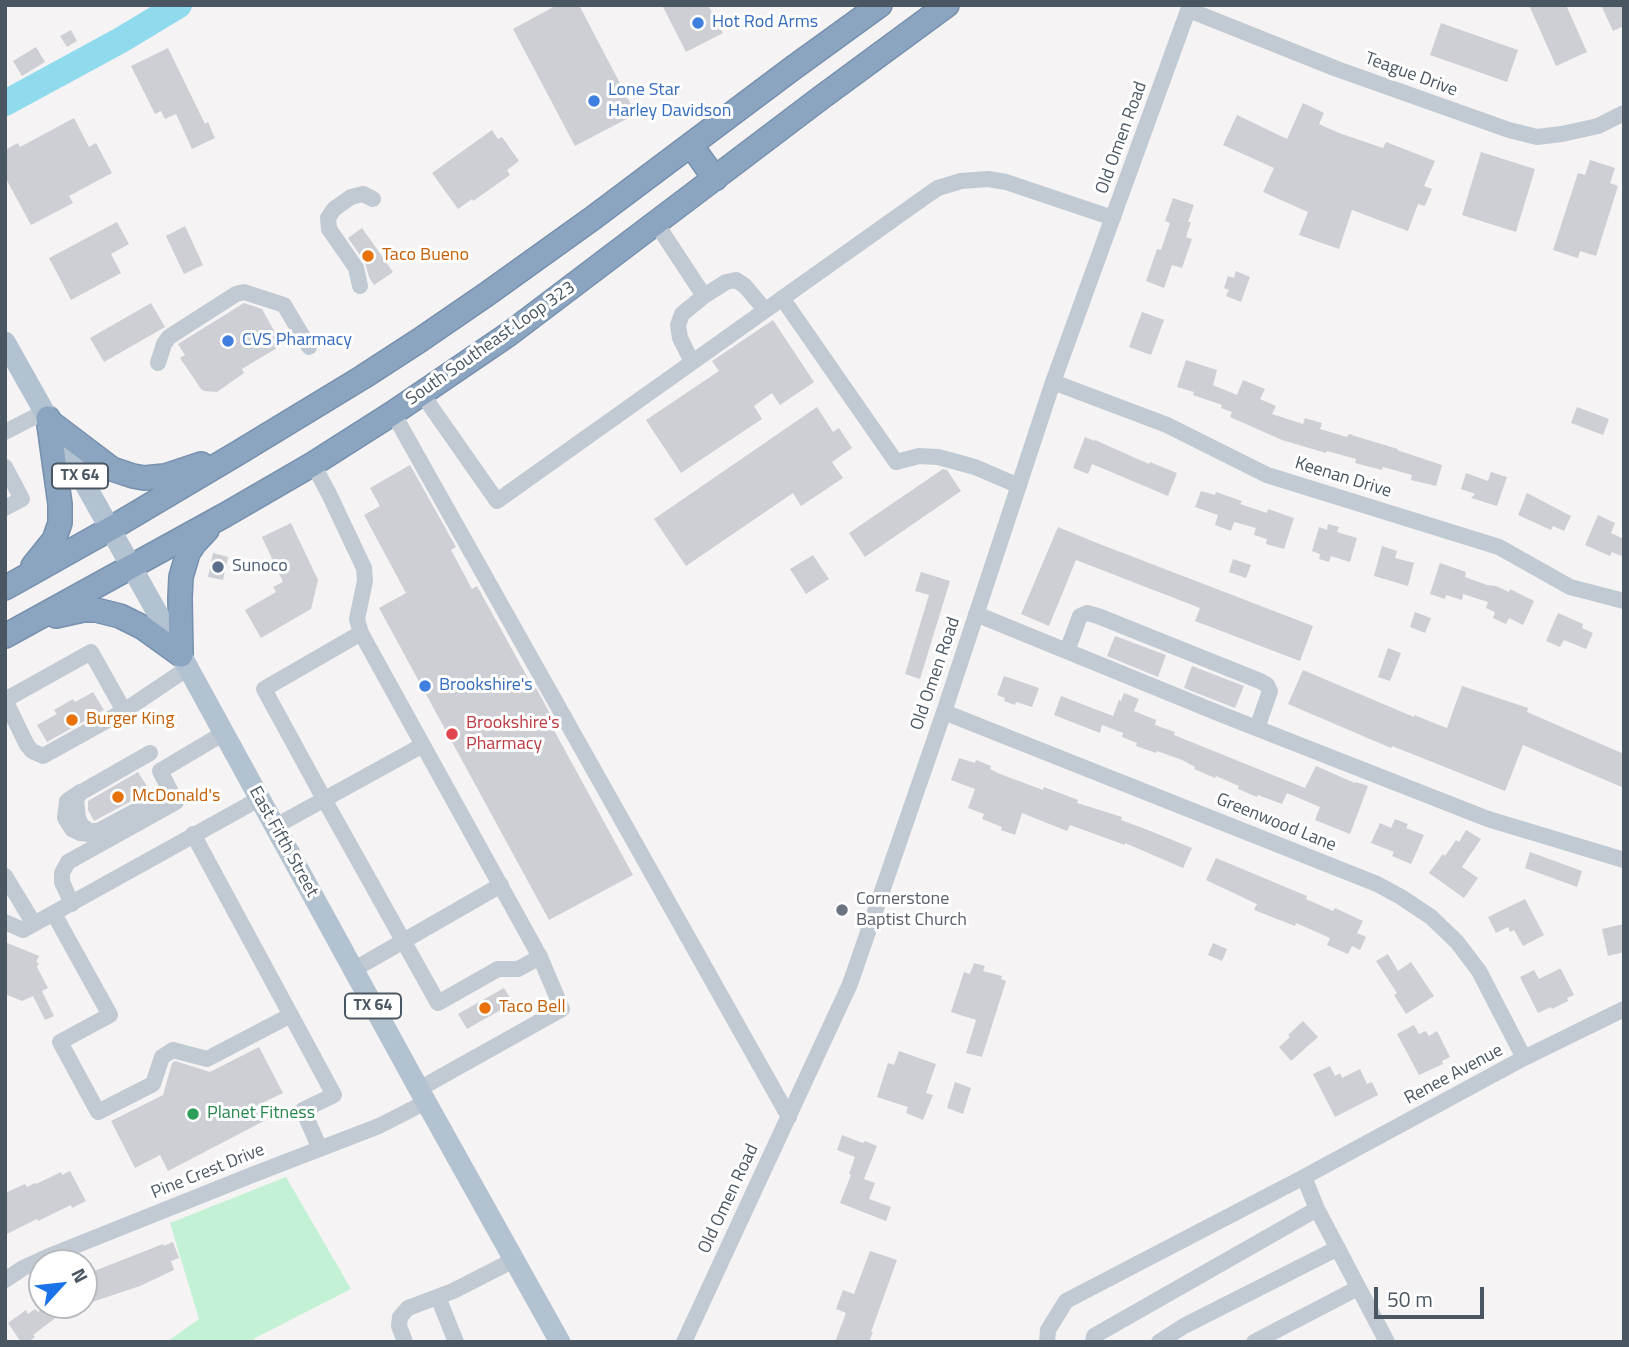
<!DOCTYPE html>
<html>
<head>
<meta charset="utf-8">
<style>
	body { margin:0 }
	#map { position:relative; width:1629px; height:1347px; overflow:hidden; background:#f5f3f3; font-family:"Titillium Web",sans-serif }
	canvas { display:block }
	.frame { position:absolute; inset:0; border:7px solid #4a5661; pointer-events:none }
	.north { position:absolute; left:28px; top:1249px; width:70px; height:70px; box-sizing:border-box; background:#fff; border:2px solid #b7bbc0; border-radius:50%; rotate:63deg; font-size:19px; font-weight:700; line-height:28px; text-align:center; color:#4a5661 }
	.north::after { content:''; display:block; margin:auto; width:24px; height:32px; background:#1a73e8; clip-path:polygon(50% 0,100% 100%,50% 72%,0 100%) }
	.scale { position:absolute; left:1374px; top:1287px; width:110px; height:32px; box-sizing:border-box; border:4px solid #4a5661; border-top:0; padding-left:9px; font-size:21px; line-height:24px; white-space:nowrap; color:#4a5661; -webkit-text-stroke:5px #fff; paint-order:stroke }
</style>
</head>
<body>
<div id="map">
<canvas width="1629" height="1347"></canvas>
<div class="frame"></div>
<div class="north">N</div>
<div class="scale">50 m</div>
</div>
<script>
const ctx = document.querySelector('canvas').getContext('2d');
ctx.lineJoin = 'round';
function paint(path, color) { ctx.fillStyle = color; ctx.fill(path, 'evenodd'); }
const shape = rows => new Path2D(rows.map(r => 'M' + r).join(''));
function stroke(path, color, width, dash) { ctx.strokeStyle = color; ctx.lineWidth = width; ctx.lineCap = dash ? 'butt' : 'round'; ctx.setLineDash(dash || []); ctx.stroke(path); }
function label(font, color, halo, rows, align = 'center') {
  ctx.font = font + ' "Titillium Web",sans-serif'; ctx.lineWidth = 6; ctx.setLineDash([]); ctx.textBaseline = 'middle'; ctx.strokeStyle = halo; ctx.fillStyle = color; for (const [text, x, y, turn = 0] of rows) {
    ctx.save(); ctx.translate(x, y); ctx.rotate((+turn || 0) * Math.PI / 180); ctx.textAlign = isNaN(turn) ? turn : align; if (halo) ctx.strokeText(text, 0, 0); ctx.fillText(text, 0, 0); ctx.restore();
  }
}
paint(shape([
	[286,1177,351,1289,255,1338,253,1342,167,1342,199,1319,170,1223]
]), '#c3f1d5');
stroke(shape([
	[5,103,121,40,179,5]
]), '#90daee', 26);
paint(shape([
	[557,5,579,5,636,114,575,146,513,29],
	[662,5,708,5,723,33,686,52],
	[1529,5,1566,5,1587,52,1556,66],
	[1601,5,1624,5,1624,26,1613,31],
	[1441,23,1518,50,1507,82,1430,55],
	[71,30,77,41,67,47,60,36],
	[36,47,45,62,22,76,13,61],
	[168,48,205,124,208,122,215,138,192,149,176,114,165,119,161,111,155,114,131,66],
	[1303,103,1324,113,1319,124,1339,133,1383,148,1386,142,1435,161,1424,186,1432,189,1425,206,1418,204,1408,231,1352,210,1339,249,1299,235,1308,212,1263,192,1274,168,1223,145,1237,115,1287,139],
	[74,118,89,147,96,143,112,173,69,196,73,203,31,225,5,177,5,150,18,143,20,147],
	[492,130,498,139,502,137,519,161,507,170,510,175,473,201,472,199,458,209,432,173],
	[1481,152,1535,169,1516,232,1462,215],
	[1590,160,1615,168,1610,183,1618,186,1596,256,1580,251,1578,258,1553,250,1578,173,1585,175],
	[1173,198,1194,205,1188,222,1191,222,1186,237,1192,239,1182,268,1172,265,1164,288,1146,281,1157,249,1161,250,1170,223,1165,221],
	[117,222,129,244,111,254,121,273,71,300,49,258],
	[185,226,203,265,184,274,166,236],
	[362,228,393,272,374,285,369,277,365,262,348,238],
	[1236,271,1250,277,1241,302,1226,296,1229,290,1224,288,1228,276,1234,278],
	[151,303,165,327,104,362,90,338],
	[244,303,262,309,282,345,242,369,244,373,217,392,204,391,201,389,180,358,185,355,178,344],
	[1142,312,1164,320,1151,355,1129,347],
	[773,320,814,382,780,405,772,393,754,406,762,419,681,473,646,420,719,371,712,361],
	[1186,360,1217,370,1213,385,1237,395,1243,380,1265,389,1260,399,1276,406,1272,414,1303,424,1305,418,1322,423,1320,429,1347,437,1349,434,1358,437,1398,449,1397,450,1442,465,1436,486,1411,480,1412,475,1383,467,1382,470,1355,463,1356,459,1327,451,1326,453,1282,440,1230,417,1232,412,1221,408,1222,405,1193,395,1194,392,1177,387],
	[817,407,833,432,839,428,852,448,832,462,843,478,801,506,793,493,686,566,654,519],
	[1577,407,1609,419,1603,435,1571,423],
	[1085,437,1094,441,1095,440,1149,464,1150,462,1177,473,1168,496,1092,464,1088,474,1073,468],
	[410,465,456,547,451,550,472,589,477,586,534,689,536,688,553,719,549,721,633,875,549,920,379,608,406,593,364,515,380,506,370,488],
	[943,469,947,470,961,491,865,557,849,533],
	[1491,472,1507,477,1497,506,1471,498,1475,494,1461,489,1466,473,1488,481],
	[1201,491,1215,495,1216,492,1242,501,1240,504,1267,513,1268,509,1294,518,1284,549,1266,544,1267,539,1254,535,1256,528,1234,522,1231,531,1215,525,1218,515,1195,507],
	[1527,493,1571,516,1564,531,1553,526,1551,530,1518,515],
	[1598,515,1615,523,1611,533,1624,539,1624,557,1612,552,1610,556,1585,545],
	[291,523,318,580,311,609,261,638,245,610,276,592,273,587,283,582,262,537],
	[1328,524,1339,527,1337,532,1357,538,1350,562,1331,556,1329,562,1319,559,1320,554,1312,551,1319,527,1327,530],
	[1058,527,1097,543,1313,626,1300,661,1195,621,1200,608,1076,560,1049,626,1021,614],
	[1382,546,1397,551,1395,558,1414,563,1408,586,1374,576],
	[213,553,228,557,223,580,208,577],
	[813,555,829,579,806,594,790,569],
	[1233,559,1251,565,1246,578,1229,572],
	[1440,563,1466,572,1465,577,1487,585,1496,586,1509,592,1510,589,1534,601,1523,625,1509,618,1506,624,1493,618,1495,612,1486,608,1488,602,1463,594,1462,600,1446,595,1445,599,1430,594],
	[921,572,950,581,920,679,905,674,929,595,915,591],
	[1415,612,1431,618,1425,633,1410,627],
	[1558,613,1583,624,1582,628,1593,633,1586,649,1564,640,1560,647,1546,641],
	[1115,636,1166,655,1158,677,1107,656],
	[1388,648,1401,653,1390,681,1378,677],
	[1192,666,1244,686,1235,708,1184,688],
	[1303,670,1414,717,1414,715,1447,728,1462,686,1528,708,1527,712,1624,754,1624,788,1523,745,1505,791,1392,746,1391,748,1288,704],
	[1004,676,1039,688,1032,707,1016,702,1015,705,1004,701,1005,698,997,695],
	[93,692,104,710,47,742,37,725,57,714,54,710,73,699,75,702],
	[1124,693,1139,699,1134,711,1156,720,1155,725,1175,732,1174,735,1305,788,1316,766,1355,783,1356,782,1368,786,1350,834,1315,820,1320,807,1287,793,1282,804,1258,795,1257,797,1238,789,1239,786,1216,776,1215,778,1194,769,1195,767,1182,760,1157,751,1156,753,1136,746,1137,743,1122,737,1123,733,1102,725,1100,733,1054,715,1061,696,1113,716,1119,700,1121,701],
	[959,758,975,763,976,760,991,766,990,769,1000,774,1043,790,1044,787,1078,800,1077,803,1122,817,1121,820,1148,830,1192,848,1183,868,1125,843,1125,845,1070,825,1067,831,1022,813,1015,835,1001,830,1002,827,982,819,984,814,968,808,975,789,951,780],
	[138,772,150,791,94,821,88,810,88,801],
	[1395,819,1408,824,1406,828,1424,835,1411,864,1392,856,1394,852,1371,843,1380,823,1391,828],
	[1466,830,1481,839,1462,867,1478,878,1464,898,1429,873,1443,854,1445,856,1456,840,1459,842],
	[1530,852,1582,871,1577,887,1525,868],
	[1216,858,1307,896,1306,899,1333,911,1335,908,1363,921,1357,933,1366,937,1360,950,1352,946,1348,954,1327,945,1330,938,1296,923,1295,926,1254,910,1257,904,1206,880],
	[1525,899,1544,935,1523,946,1514,930,1510,932,1508,927,1496,933,1488,917],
	[1624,924,1624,952,1608,956,1602,929],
	[5,942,39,956,36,962,39,963,37,967,48,988,42,991,54,1016,45,1020,33,996,22,1001,5,994],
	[1213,943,1227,949,1222,961,1208,955],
	[1388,954,1398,971,1411,962,1434,996,1406,1014,1394,995,1397,993,1376,961],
	[974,963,985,966,983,971,1002,976,1001,979,1006,981,982,1057,966,1053,976,1020,951,1012,964,972,970,974],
	[1559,969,1561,969,1574,995,1567,998,1568,1001,1552,1009,1551,1007,1538,1013,1520,977,1534,970,1539,979],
	[504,988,513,1003,467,1029,458,1014],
	[1303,1021,1318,1037,1291,1061,1279,1047,1290,1037,1288,1035],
	[1414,1025,1419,1034,1426,1031,1429,1036,1437,1031,1450,1057,1442,1061,1443,1064,1419,1075,1397,1034],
	[259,1047,283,1093,256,1106,264,1121,168,1171,160,1155,135,1168,111,1121,163,1095,172,1063,175,1061,210,1072],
	[899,1051,936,1064,926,1093,933,1095,923,1120,906,1113,908,1107,877,1097,888,1063,894,1065],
	[1330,1066,1335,1076,1340,1073,1342,1078,1360,1069,1367,1084,1372,1082,1378,1095,1335,1117,1313,1074],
	[955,1082,971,1088,963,1114,947,1108],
	[842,1135,863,1143,865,1141,877,1146,864,1179,875,1183,869,1199,891,1207,886,1221,840,1203,851,1175,849,1174,855,1157,837,1150],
	[70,1171,86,1201,72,1208,71,1205,38,1221,37,1219,5,1235,5,1193,25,1184,27,1187,35,1183,36,1184,61,1172,62,1175],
	[173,1242,179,1258,171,1261,174,1270,140,1286,92,1302,88,1291,84,1292,84,1275,163,1244,164,1246],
	[870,1251,897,1260,871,1332,873,1332,869,1342,835,1342,846,1313,836,1309,843,1290,854,1294],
	[48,1305,58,1316,33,1335,35,1337,28,1342,21,1342,8,1323,26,1310,28,1314,35,1309,38,1312]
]), '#cdcfd5');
const highway = shape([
	[691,145,715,179],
	[50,422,112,469,133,476,144,478,165,476,201,464],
	[33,566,54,540,60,523,60,504,48,418],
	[5,588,110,529,238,453,363,377,420,340,487,294,593,218,793,68,880,5],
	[56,616,83,610,96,610,120,616,142,627,181,655],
	[5,636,225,515,313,464,393,413,509,334,822,97,947,5],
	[181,655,180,598,181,577,188,553,194,544,207,530]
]);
stroke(highway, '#7690ad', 26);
stroke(shape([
	[1189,10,1337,69,1509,130,1537,137,1562,134,1598,126,1624,113],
	[656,223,704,296,726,282,736,280,745,286,765,310],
	[360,286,356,268,329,229,328,218,334,209,351,197,363,194,373,199],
	[782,298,896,462,919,456,938,457,975,467,1019,486],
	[692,362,680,338,678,325,682,314,704,296],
	[158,363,164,344,169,337,236,294,244,292,284,305,309,347],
	[1053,382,1167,425,1267,475,1499,547,1570,587,1624,601],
	[422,394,497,501,929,194,938,188,961,181,988,179,1006,182,1113,218],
	[393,413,789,1117],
	[5,432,44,412],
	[313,464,329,494,364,568,365,581,357,619,361,633,540,957,562,1009,419,1089],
	[5,467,22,499,5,508],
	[976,614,1223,715,1488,819,1624,860],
	[361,633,264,689,324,799,438,1003,498,969,518,969,540,957],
	[1067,651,1080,616,1087,613,1098,616,1260,681,1267,685,1270,691,1257,728],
	[5,700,91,652,124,711,188,668],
	[5,700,27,745,32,751,43,756,124,711],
	[944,712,1377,884,1401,897,1431,917,1457,942,1479,971,1524,1058],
	[150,753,80,793,76,800,78,818,81,825,89,831,98,831,171,792],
	[80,792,67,801,65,818,72,829,80,833,89,834],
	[274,827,423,745],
	[193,834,334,1095,303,1110,320,1149],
	[5,876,34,924],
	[72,904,62,882,62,873,68,862,176,802,160,771,224,733],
	[54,914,110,1015,60,1042,98,1112,153,1084,162,1057,173,1050,207,1059,291,1015],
	[5,922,23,930,259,799],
	[353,970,501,885],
	[1304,1177,1524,1058,1624,1009],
	[5,1280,23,1268,47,1257,257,1173,379,1126,426,1102],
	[438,1297,456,1342],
	[405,1342,399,1326,400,1317,408,1308,453,1291,514,1260],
	[684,1342,850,984,944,712,1053,382,1190,5],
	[1047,1342,1048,1330,1066,1301,1304,1177,1317,1209,1387,1342],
	[1093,1342,1094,1336,1317,1209],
	[1159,1342,1184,1326,1338,1248],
	[1254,1342,1358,1288]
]), '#c1cad2', 16);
stroke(shape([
	[5,342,181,655,426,1102,560,1342]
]), '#b3c2d1', 21);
stroke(highway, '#8ba5c1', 23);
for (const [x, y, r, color] of [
	[698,23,7,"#3f7fe0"],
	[594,101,7,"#3f7fe0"],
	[368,256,7,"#e8710a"],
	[228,341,7,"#3f7fe0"],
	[218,567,7,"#5c6f8a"],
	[425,686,7,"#3f7fe0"],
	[72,720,7,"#e8710a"],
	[452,734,7,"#e0444e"],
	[118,797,7,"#e8710a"],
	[842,910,7,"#6b7280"],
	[485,1008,7,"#e8710a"],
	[193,1114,7,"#2e9e5b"]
]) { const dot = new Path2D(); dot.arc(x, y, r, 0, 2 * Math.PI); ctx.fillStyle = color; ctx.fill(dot); stroke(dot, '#fff', 2.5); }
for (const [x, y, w] of [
	[80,476,56],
	[373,1006,56]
]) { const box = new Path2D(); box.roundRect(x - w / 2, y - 12.5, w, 25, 5); ctx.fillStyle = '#fff'; ctx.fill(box); stroke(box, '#4a5661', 2); }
label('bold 16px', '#4a5661', null, [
	["TX 64",80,476],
	["TX 64",373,1006]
]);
label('18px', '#366cbe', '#fff', [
	["Hot Rod Arms",712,23],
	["Lone Star",608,91],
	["Harley Davidson",608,112],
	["CVS Pharmacy",242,341],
	["Brookshire's",439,686]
], 'left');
label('18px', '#4a5661', '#fff', [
	["Teague Drive",1411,75,20],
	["Old Omen Road",1122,138,-70],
	["South Southeast Loop 323",491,344,-35],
	["Keenan Drive",1343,478,17],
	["Old Omen Road",936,674,-71],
	["Greenwood Lane",1276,823,22],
	["East Fifth Street",283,842,61],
	["Renee Avenue",1454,1075,-28],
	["Pine Crest Drive",208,1172,-22],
	["Old Omen Road",729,1199,-65]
]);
label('18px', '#c56008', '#fff', [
	["Taco Bueno",382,256],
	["Burger King",86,720],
	["McDonald's",132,797],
	["Taco Bell",499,1008]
], 'left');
label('18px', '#4e5e75', '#fff', [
	["Sunoco",232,567]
], 'left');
label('18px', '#be3a42', '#fff', [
	["Brookshire's",466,724],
	["Pharmacy",466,745]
], 'left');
label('18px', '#5b616d', '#fff', [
	["Cornerstone",856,900],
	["Baptist Church",856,921]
], 'left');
label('18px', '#27864d', '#fff', [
	["Planet Fitness",207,1114]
], 'left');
</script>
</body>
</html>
